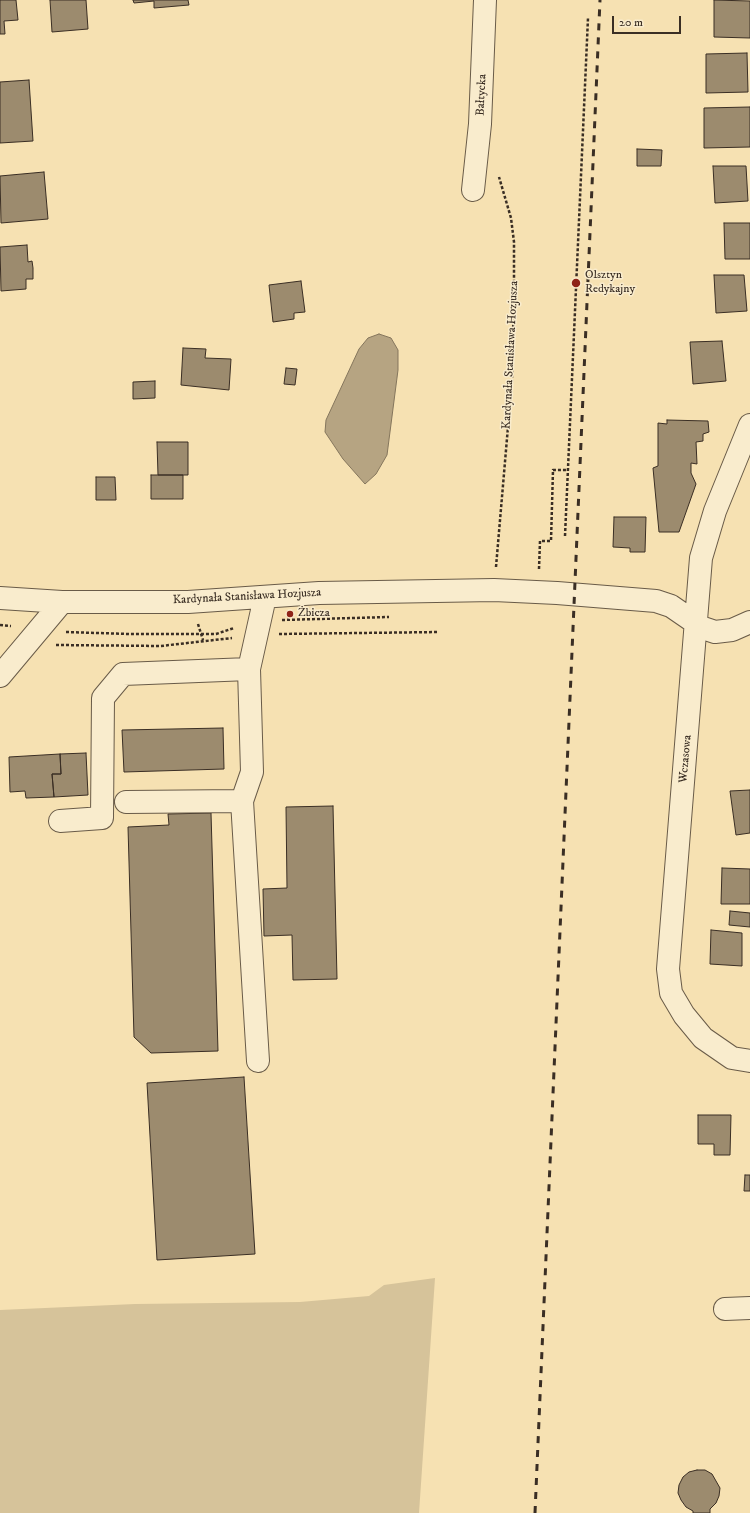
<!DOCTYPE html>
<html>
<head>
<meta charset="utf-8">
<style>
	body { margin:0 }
	#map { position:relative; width:750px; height:1513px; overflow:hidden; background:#f6e1b2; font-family:"IM FELL DW Pica",serif }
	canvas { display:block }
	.scale { position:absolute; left:612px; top:16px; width:69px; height:18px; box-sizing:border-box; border:2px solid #3a2e24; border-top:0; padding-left:5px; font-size:12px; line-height:14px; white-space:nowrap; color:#3a2e24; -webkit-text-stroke:3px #f9eccd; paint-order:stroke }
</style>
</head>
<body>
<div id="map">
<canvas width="750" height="1513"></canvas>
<div class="scale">20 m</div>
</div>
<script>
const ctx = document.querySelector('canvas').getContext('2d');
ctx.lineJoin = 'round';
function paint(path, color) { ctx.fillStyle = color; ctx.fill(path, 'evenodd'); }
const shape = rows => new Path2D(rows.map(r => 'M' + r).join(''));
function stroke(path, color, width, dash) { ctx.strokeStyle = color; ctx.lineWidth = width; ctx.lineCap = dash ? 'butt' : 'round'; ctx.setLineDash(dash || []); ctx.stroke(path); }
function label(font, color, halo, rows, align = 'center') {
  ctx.font = font + ' "IM FELL DW Pica",serif'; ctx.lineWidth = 3; ctx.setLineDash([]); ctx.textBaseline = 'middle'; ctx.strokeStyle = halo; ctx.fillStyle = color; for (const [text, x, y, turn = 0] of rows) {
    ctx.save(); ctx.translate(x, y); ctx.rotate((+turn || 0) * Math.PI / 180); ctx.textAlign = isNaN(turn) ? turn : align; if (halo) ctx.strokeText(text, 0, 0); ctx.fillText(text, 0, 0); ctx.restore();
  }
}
paint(shape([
	[435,1278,419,1513,0,1513,0,1310,135,1304,300,1302,369,1296,384,1285]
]), '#d6c39a');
const water = shape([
	[379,334,391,338,398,350,398,370,387,455,376,474,365,484,343,459,325,432,326,420,359,349,368,338,379,334]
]);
paint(water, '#b6a482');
stroke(water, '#84755c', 1);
const building = shape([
	[0,0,16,0,18,20,4,21,5,34,0,34,0,0],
	[50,0,86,0,88,29,52,32,50,0],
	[133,0,188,0,189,5,154,8,154,1,134,3,133,0],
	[714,0,750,1,750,38,714,37,714,0],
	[747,53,748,92,706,93,706,54,747,53],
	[29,80,33,141,0,143,0,82,29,80],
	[750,107,750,147,704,148,704,108,750,107],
	[637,149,662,150,661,166,637,166,637,149],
	[713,166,746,166,748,201,715,203,713,166],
	[44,172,48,219,1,223,0,176,44,172],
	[724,223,750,223,750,259,725,259,724,223],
	[27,245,28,262,32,261,33,268,33,279,26,279,26,289,1,291,0,247,27,245],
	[714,275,744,275,747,311,716,313,714,275],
	[301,281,305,312,294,313,294,319,273,322,269,285,301,281],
	[722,341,726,381,693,384,690,342,722,341],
	[183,348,206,349,205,358,231,359,229,390,181,385,183,348],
	[286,368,297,369,295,385,284,384,286,368],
	[155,381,155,398,133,399,133,382,155,381],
	[667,420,708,421,709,432,703,434,703,441,696,442,697,464,691,463,691,473,696,484,679,532,659,532,653,468,658,466,658,423,667,424,667,420],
	[157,442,188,442,188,475,158,475,157,442],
	[151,475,183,475,183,499,151,499,151,475],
	[96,477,115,477,116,500,96,500,96,477],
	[614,517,646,517,645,552,630,552,630,548,613,547,614,517],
	[223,728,224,769,124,772,122,730,223,728],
	[86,753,88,795,54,797,52,774,61,774,60,754,86,753],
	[60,754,61,774,52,774,54,797,26,798,25,791,10,792,9,757,60,754],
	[750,790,750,833,736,835,730,791,750,790],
	[333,806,337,979,293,980,292,935,264,936,263,889,287,888,286,807,333,806],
	[211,813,218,1051,151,1053,134,1037,128,827,169,825,168,814,211,813],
	[722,868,750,869,750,904,721,904,722,868],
	[730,911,750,913,750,927,729,925,730,911],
	[711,930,742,933,742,966,710,964,711,930],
	[244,1077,255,1254,157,1260,147,1083,244,1077],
	[698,1115,731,1115,730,1155,714,1155,714,1144,698,1144,698,1115],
	[745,1175,750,1175,750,1191,744,1191,745,1175],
	[697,1470,705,1470,712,1474,720,1488,719,1496,716,1503,710,1509,710,1513,693,1513,693,1511,686,1507,681,1500,678,1493,679,1485,683,1477,689,1472,697,1470]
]);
paint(building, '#9c8b6e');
stroke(building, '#3a2e24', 1);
const minor = shape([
	[473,190,480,124,485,0],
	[750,425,715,511,701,558,668,969,671,993,684,1015,703,1038,732,1058,750,1061],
	[0,598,62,602,188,602,319,593,494,590,557,593,656,601,671,606,703,628,715,632,732,630,750,622],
	[0,676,62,602],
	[126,802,242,801],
	[60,821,102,818,103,698,123,674,249,669],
	[258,1061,242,801,252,772,249,669,265,597],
	[725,1309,750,1308]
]);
stroke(minor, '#695b48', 24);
stroke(shape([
	[565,536,588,18],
	[496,567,512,380,514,292,514,242,511,218,499,177],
	[539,569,540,541,551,541,553,470,568,470],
	[282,620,389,617],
	[198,624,203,640],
	[0,625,11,626],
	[66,632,129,634,216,634,234,628],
	[279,634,439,632],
	[56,645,161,646,232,638]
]), '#3a2e24', 2.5, [3, 2]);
stroke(minor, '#f9eccd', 22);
stroke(shape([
	[535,1513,600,0]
]), '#3a2e24', 3, [7, 7]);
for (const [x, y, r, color] of [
	[576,283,5,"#8f2418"],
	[290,614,4,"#8f2418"]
]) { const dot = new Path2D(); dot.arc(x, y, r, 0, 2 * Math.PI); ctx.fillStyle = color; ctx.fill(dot); stroke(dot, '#f9eccd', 1.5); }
label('12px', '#3a2e24', '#f9eccd', [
	["Bałtycka",482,95,-87],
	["Kardynała Stanisława Hozjusza",511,355,-87],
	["Kardynała Stanisława Hozjusza",247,597,-3],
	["Wczasowa",686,759,-85]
]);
label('12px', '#3a2e24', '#f9eccd', [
	["Olsztyn",585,276],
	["Redykajny",585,290],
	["Żbicza",298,614]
], 'left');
</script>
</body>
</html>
